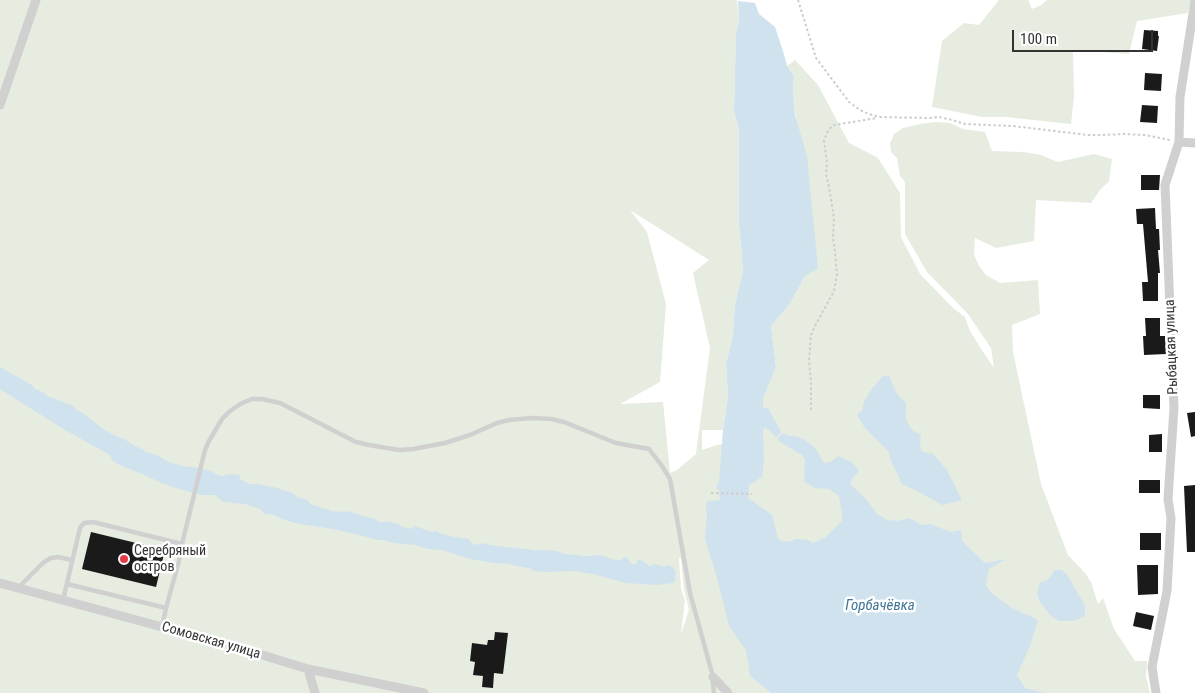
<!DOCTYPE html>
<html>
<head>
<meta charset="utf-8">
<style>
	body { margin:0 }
	#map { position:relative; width:1195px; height:693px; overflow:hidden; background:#fff; font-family:"Roboto Condensed",sans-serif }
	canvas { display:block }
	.scale { position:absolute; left:1012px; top:30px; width:141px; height:22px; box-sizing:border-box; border:2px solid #333; border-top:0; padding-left:6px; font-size:15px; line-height:18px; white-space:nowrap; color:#333; -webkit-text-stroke:4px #fff; paint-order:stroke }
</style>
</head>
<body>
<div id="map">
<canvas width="1195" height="693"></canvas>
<div class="scale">100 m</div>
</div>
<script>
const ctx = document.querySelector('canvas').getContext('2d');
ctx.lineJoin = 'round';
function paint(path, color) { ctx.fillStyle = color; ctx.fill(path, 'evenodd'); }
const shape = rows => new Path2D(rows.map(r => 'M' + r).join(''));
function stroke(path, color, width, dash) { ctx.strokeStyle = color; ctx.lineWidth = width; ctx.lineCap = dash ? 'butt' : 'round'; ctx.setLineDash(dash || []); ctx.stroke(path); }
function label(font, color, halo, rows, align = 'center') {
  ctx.font = font + ' "Roboto Condensed",sans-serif'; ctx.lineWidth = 5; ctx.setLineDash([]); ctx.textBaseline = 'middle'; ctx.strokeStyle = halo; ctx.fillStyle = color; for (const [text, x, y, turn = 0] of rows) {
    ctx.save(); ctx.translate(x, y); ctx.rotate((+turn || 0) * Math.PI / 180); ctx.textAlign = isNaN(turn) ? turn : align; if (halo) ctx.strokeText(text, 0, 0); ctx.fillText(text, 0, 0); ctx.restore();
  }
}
paint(shape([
	[0,0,737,0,739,20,736,34,734,111,739,129,739,224,743,271,735,304,733,335,726,364,728,397,723,430,702,430,702,450,717,445,763,439,763,399,776,367,771,326,789,305,805,276,796,120,793,87,794,76,787,66,795,60,818,85,849,143,878,158,900,193,901,237,920,274,952,307,965,317,970,331,983,352,994,368,991,348,968,314,927,272,905,234,905,182,900,176,897,158,891,152,890,144,894,134,903,128,920,124,936,122,950,123,963,129,985,132,992,151,1024,152,1041,155,1058,162,1094,154,1112,159,1109,181,1100,190,1091,203,1036,200,1034,241,996,248,975,238,974,255,979,266,986,275,1000,283,1038,280,1040,314,1012,325,1013,352,1041,484,1068,555,1085,573,1091,582,1098,604,1103,598,1114,629,1135,661,1147,661,1146,677,1150,693,0,693],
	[630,210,709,260,693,273,710,348,696,454,677,470,670,473,663,402,620,404,660,382,666,304,647,232],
	[679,558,681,559,684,589,689,610,681,634,685,600,681,589],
	[999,0,1028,0,1032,9,1041,5,1047,0,1191,0,1188,13,1137,21,1129,54,1073,50,1074,96,1071,124,1006,117,982,117,932,107,942,41,964,23,979,25]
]), '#e6ecdf');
paint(shape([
	[738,1,755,3,759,14,775,27,783,51,787,66,794,76,793,87,795,115,807,156,818,268,805,276,789,305,771,326,776,367,763,399,763,408,768,408,781,432,776,437,770,431,764,427,763,433,764,461,762,477,749,485,748,498,772,515,778,539,783,542,792,541,795,539,808,540,813,543,826,537,842,521,842,514,839,496,829,489,815,488,804,482,805,459,802,455,782,443,777,439,783,433,789,436,796,436,805,440,811,445,816,449,824,463,831,462,838,456,853,463,859,471,854,476,850,484,866,499,877,514,887,520,899,521,909,518,922,525,930,524,951,532,961,530,962,541,985,563,1006,559,989,569,986,585,991,593,1012,608,1038,620,1030,646,1017,675,1025,688,1044,693,771,693,750,676,746,650,729,626,717,578,705,539,707,515,706,505,708,501,720,500,719,490,716,488,719,482,723,430,728,397,726,364,733,335,735,304,743,271,739,224,739,129,734,111,736,34,739,20],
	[0,367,32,385,35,389,43,392,47,396,74,406,76,410,83,413,103,429,116,436,124,439,133,445,144,450,146,452,159,456,168,462,187,467,192,467,211,471,216,474,222,476,229,474,239,475,241,480,250,484,257,484,277,488,292,493,299,498,307,500,311,504,321,508,328,509,331,511,347,512,349,511,362,516,373,518,380,522,384,522,386,521,395,523,403,527,411,529,415,526,432,532,436,531,442,534,449,536,469,539,470,542,474,545,483,543,490,545,534,550,536,551,539,550,557,551,568,555,574,555,575,554,581,556,590,556,601,555,608,558,617,560,621,560,625,557,629,559,630,563,633,564,637,564,637,560,640,560,643,561,649,566,656,564,663,567,669,565,673,568,676,572,675,581,673,583,657,585,626,583,593,574,575,571,545,572,535,571,529,568,516,566,509,564,494,563,470,559,442,550,427,549,416,545,394,543,384,540,378,540,339,530,295,523,282,519,275,515,265,514,260,509,245,504,223,502,215,495,201,495,172,487,118,464,112,460,110,455,65,430,0,389],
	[883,376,889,376,895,390,898,395,906,403,906,420,912,430,921,435,920,441,921,450,924,452,933,454,947,470,962,500,942,505,917,491,902,484,890,459,889,452,865,428,857,415,862,411,864,402,871,390],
	[1055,570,1062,570,1068,576,1085,606,1085,616,1074,621,1059,621,1050,615,1040,602,1037,593,1040,582,1048,580]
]), '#cfe2ee');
paint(shape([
	[1144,30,1158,31,1158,36,1159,36,1157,51,1142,49],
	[1145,73,1162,74,1161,91,1144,90],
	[1142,105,1158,106,1157,123,1140,122],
	[1141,175,1160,175,1159,190,1141,190],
	[1155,208,1156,229,1159,229,1160,250,1158,250,1160,273,1158,273,1158,301,1143,301,1142,282,1148,282,1143,224,1137,224,1136,209],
	[1145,318,1160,318,1160,336,1165,336,1166,354,1144,355,1143,336,1146,336],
	[1143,395,1160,395,1160,409,1143,408],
	[1195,412,1195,436,1191,437,1187,413],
	[1162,434,1162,452,1149,452,1149,435],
	[1139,480,1160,480,1160,493,1139,493],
	[1195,485,1195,552,1187,552,1184,486],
	[91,532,165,550,156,587,82,569],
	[1140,533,1161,533,1161,550,1140,550],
	[1137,565,1158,565,1158,594,1138,595],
	[1136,612,1154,616,1151,630,1133,626],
	[495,632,508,633,503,674,494,673,493,688,482,687,483,676,473,675,475,662,470,661,472,643,487,645,488,640,494,640]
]), '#1a1a1a');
stroke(shape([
	[798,0,816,58,849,102,860,110,869,114,879,117,929,118,939,117,952,120,965,124,1013,126,1088,135,1100,135,1125,134,1145,135,1170,140],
	[811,410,811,382,809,361,811,335,815,326,834,291,837,275,835,252,833,238,834,218,829,187,826,174,827,164,824,140,829,129,834,125,877,118],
	[711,493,752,494]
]), '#cdcdcd', 2, [2.5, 2.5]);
stroke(shape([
	[182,544,205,450,209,441,222,419,230,411,242,403,252,399,262,399,280,403,356,442,369,445,399,450,413,449,445,443,470,435,497,423,509,420,531,418,551,419,564,422,616,443,649,449,662,466,670,479,690,593,712,673,714,693],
	[67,584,166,608],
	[18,588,44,562,51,558,58,557,72,560],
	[63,600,80,528,84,523,93,522,182,544,182,550,166,608,162,627]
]), '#d0d0d0', 4.5);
stroke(shape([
	[0,105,36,0],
	[1179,142,1195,143],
	[0,583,236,647,308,669,424,693],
	[308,669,315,693],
	[713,677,728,693],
	[1156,693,1152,667,1167,591,1171,518,1168,499,1174,408,1165,185,1179,142,1180,97,1195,1]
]), '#d0d0d0', 9);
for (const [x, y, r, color] of [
	[124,559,5,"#e63946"]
]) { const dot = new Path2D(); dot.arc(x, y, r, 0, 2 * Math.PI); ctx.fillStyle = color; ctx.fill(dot); stroke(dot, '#fff', 2); }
label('14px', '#333', '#fff', [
	["Рыбацкая улица",1172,347,-92],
	["Сомовская улица",211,641,16]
]);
label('14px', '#333', '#fff', [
	["Серебряный",134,551],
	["остров",134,567]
], 'left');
label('italic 15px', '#3f7597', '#fff', [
	["Горбачёвка",880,606]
]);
</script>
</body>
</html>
